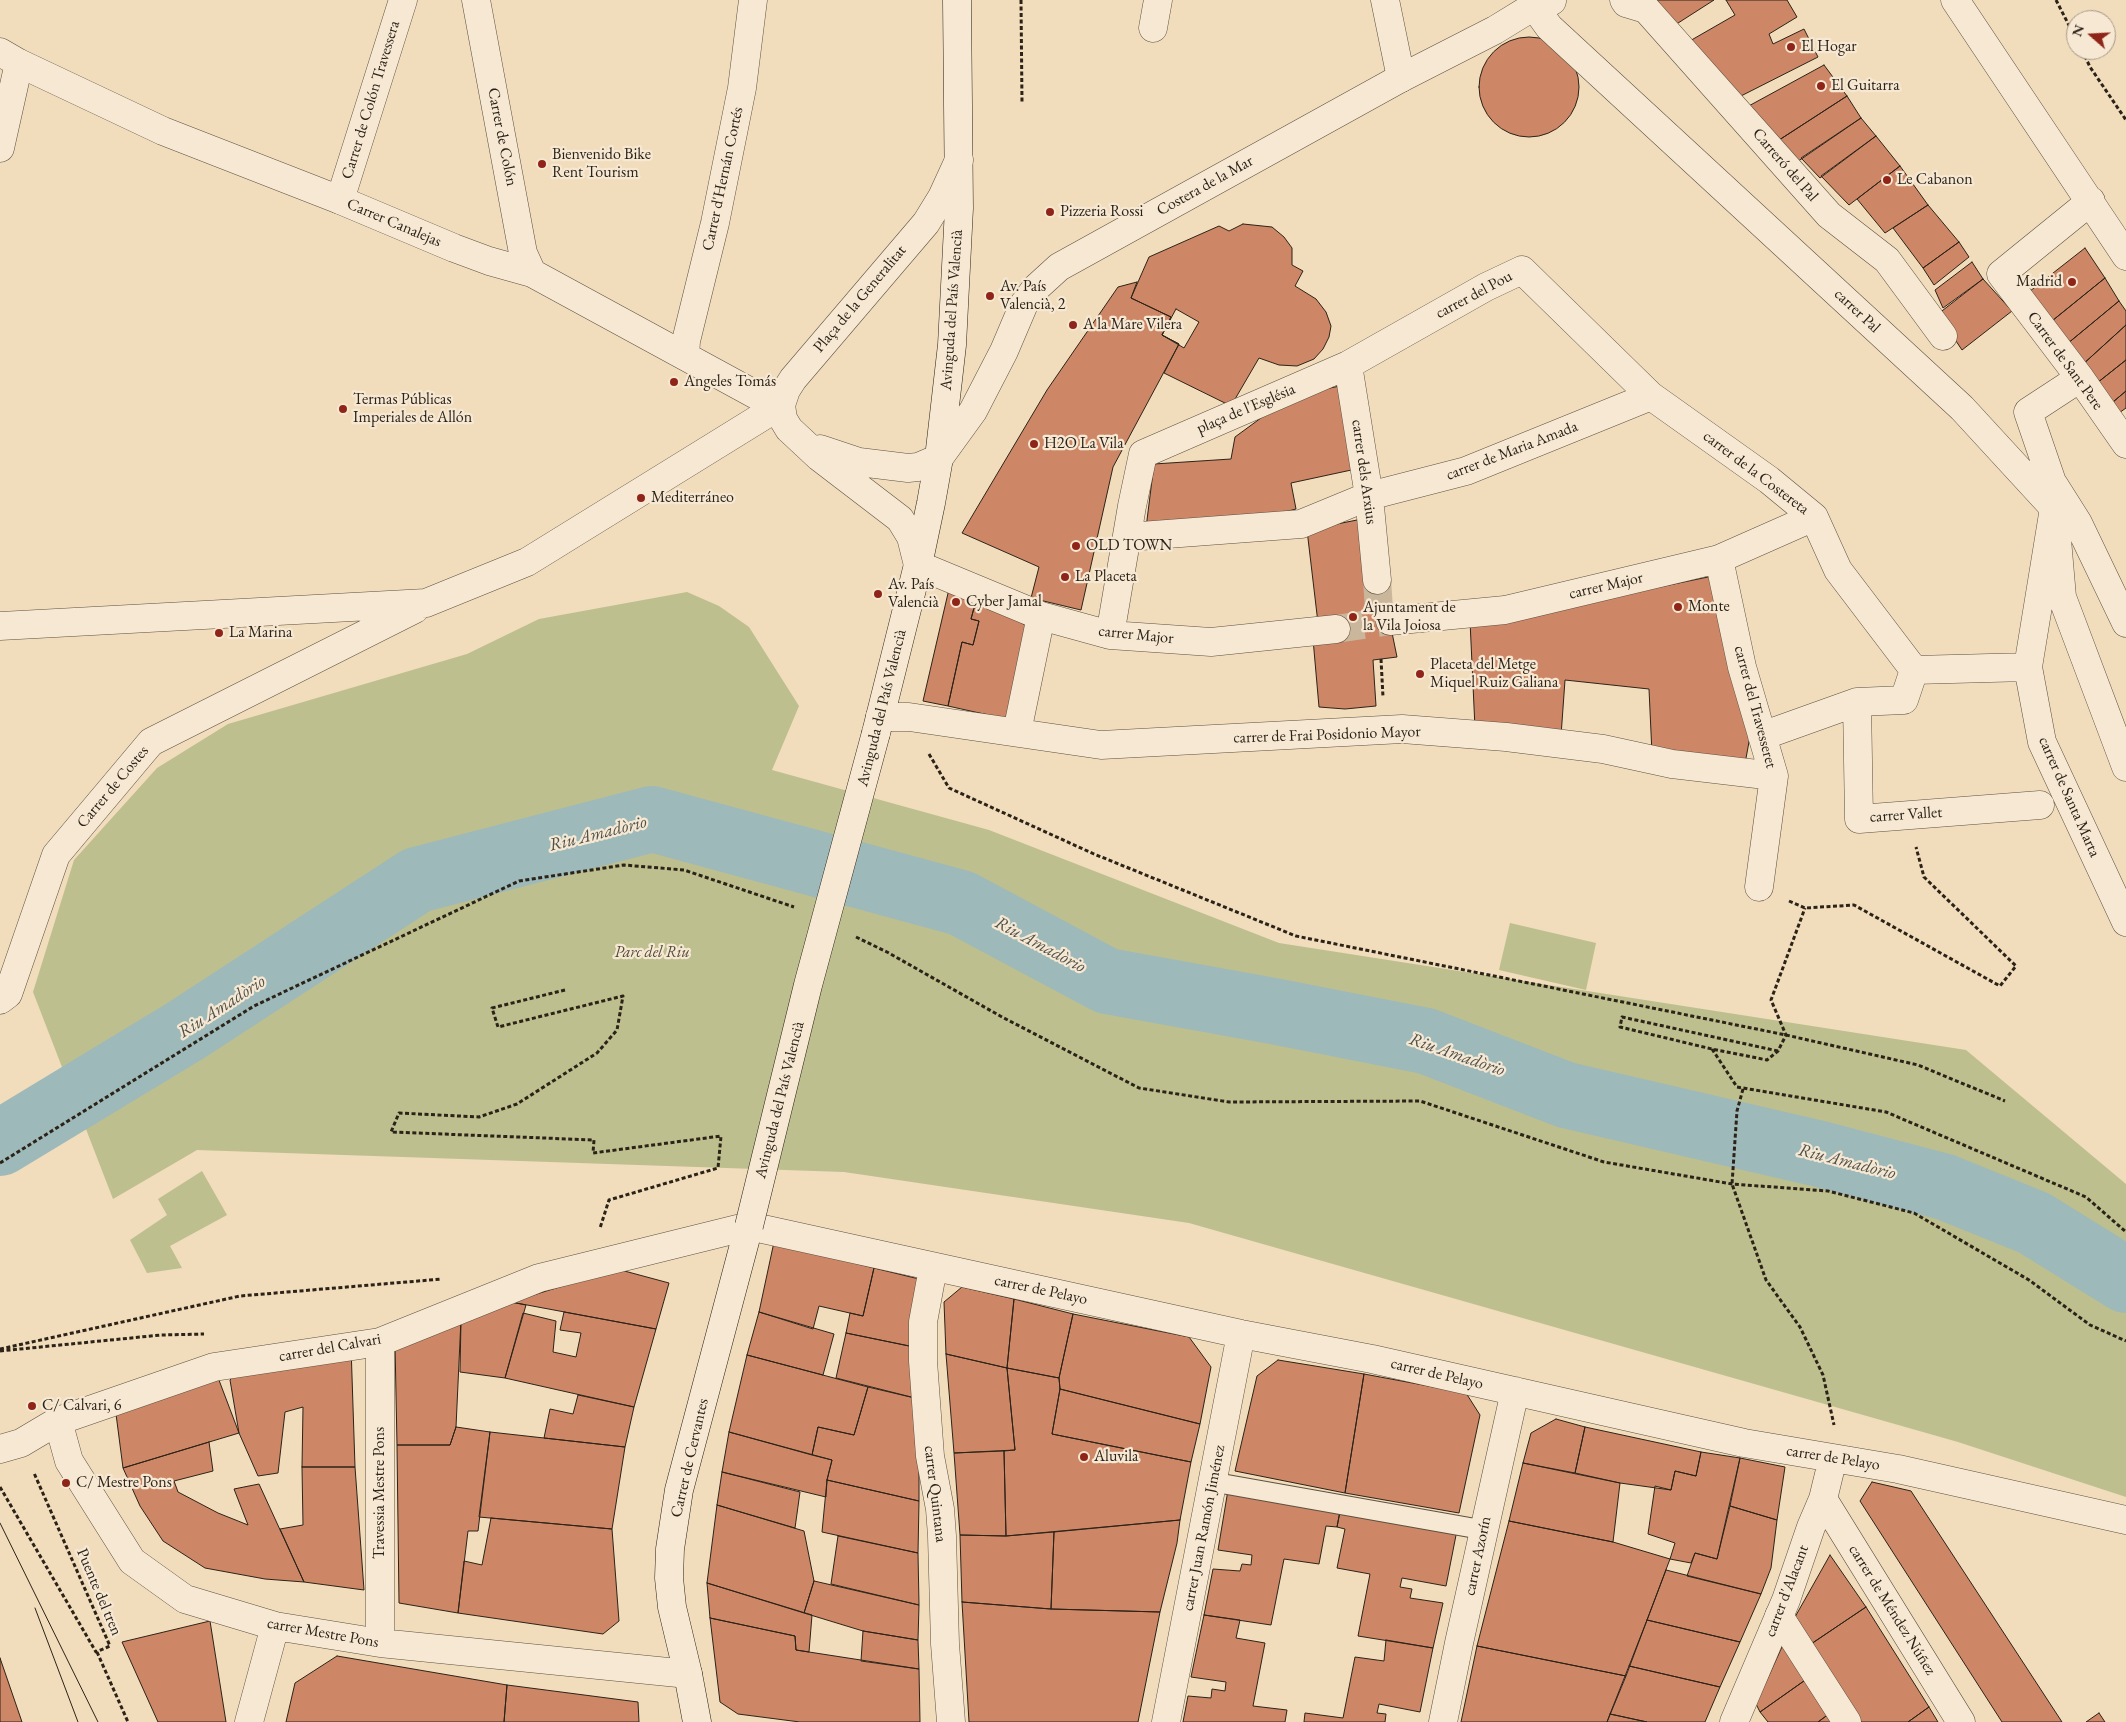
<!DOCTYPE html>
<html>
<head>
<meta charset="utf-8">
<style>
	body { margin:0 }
	#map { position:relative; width:2126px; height:1722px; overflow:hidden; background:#f1dcbc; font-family:"EB Garamond",serif }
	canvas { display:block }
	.north { position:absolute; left:2066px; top:10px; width:50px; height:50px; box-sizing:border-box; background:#f6e8d3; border:1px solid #a59988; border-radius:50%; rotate:289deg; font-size:14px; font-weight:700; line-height:20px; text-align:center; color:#2c2318 }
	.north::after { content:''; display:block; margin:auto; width:18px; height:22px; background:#8f2418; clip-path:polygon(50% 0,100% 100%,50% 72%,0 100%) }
</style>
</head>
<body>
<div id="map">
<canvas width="2126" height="1722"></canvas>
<div class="north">N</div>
</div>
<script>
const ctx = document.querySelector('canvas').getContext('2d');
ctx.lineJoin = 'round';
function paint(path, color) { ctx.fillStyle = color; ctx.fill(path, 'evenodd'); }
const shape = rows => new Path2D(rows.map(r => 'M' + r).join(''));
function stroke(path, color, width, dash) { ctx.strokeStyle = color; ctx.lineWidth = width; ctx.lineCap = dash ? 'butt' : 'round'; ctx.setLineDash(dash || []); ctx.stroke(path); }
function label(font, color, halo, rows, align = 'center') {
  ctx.font = font + ' "EB Garamond",serif'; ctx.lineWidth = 4.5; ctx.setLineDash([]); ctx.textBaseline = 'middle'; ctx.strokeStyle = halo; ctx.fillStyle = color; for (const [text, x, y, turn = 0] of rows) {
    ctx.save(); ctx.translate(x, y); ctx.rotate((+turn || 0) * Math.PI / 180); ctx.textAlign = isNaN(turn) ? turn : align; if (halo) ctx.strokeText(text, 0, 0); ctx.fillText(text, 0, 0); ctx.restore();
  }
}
paint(shape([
	[687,592,719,606,749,627,799,706,772,770,989,830,1279,943,1966,1050,2126,1184,2126,1497,1958,1442,1189,1223,844,1172,197,1150,113,1199,33,992,74,860,157,768,228,724,467,654,539,619],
	[1510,923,1596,943,1586,990,1499,970],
	[202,1171,227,1215,170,1246,182,1268,147,1273,130,1240,167,1215,158,1199]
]), '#bdbf8e');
stroke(shape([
	[0,1143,185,1031,417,880,652,819,961,903,1107,981,1273,1011,1426,1041,1566,1095,1820,1154,1945,1187,2034,1223,2126,1280]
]), '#9eb9ba', 66);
const building = shape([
	[1654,0,1714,0,1675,25,1654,0],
	[1726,0,1787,0,1797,17,1769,34,1773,44,1804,29,1818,57,1733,100,1688,42,1735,15,1726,0],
	'1479 87a50 50 0 1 1 100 0a50 50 0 1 1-100 0Z',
	[1824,65,1847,96,1776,142,1745,108,1824,65],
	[1847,96,1861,118,1797,162,1776,142,1847,96],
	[1861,118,1876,136,1820,178,1801,158,1861,118],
	[1876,136,1900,166,1849,205,1821,176,1876,136],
	[1900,166,1928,205,1885,233,1857,199,1900,166],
	[1928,205,1959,242,1923,268,1893,228,1928,205],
	[1243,224,1272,227,1284,237,1292,248,1292,265,1303,271,1295,286,1316,299,1326,312,1331,326,1329,337,1323,349,1314,359,1297,366,1279,365,1259,358,1231,406,1164,373,1179,344,1162,335,1171,317,1131,298,1149,257,1219,226,1229,231,1243,224],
	[1959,242,1969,257,1934,285,1923,268,1959,242],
	[2085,248,2105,278,2047,325,2025,295,2085,248],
	[1972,262,1983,279,1943,308,1935,290,1972,262],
	[2105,278,2119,301,2067,344,2047,325,2105,278],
	[1983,279,2012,311,1962,350,1938,314,1983,279],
	[1137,282,1131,298,1171,317,1162,335,1179,344,1113,467,1081,610,1031,598,1039,567,962,533,1047,390,1118,287,1137,282],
	[2119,301,2126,311,2126,325,2081,366,2067,344,2119,301],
	[1176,309,1199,322,1184,348,1162,335,1176,309],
	[2126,325,2126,360,2097,383,2081,366,2126,325],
	[2126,360,2126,391,2113,402,2097,383,2126,360],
	[1340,386,1356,469,1291,483,1296,509,1273,515,1146,528,1154,464,1231,459,1235,437,1291,396,1340,386],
	[2126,391,2126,408,2119,413,2113,402,2126,391],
	[1362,519,1381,579,1397,657,1373,660,1376,706,1345,709,1319,707,1313,639,1318,623,1307,530,1362,519],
	[1713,576,1751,731,1744,769,1652,754,1649,689,1565,680,1561,736,1475,728,1470,621,1557,608,1713,576],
	[949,589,977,597,971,619,979,621,973,645,962,642,948,706,923,701,949,589],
	[977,597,983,598,1031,629,1011,720,948,706,962,642,973,645,979,621,971,619,977,597],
	[774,1242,874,1268,863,1316,819,1306,813,1329,759,1312,774,1242],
	[874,1268,919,1279,919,1348,846,1333,850,1313,863,1316,874,1268],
	[617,1269,669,1283,656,1329,511,1302,617,1269],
	[962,1287,1014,1299,1007,1368,946,1354,944,1302,962,1287],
	[1014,1299,1073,1314,1059,1378,1007,1368,1014,1299],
	[511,1302,526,1305,505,1378,460,1372,461,1319,511,1302],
	[564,1312,656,1329,634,1407,505,1378,523,1313,556,1321,553,1352,576,1357,581,1333,560,1330,564,1312],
	[759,1312,834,1334,823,1375,747,1355,759,1312],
	[1073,1314,1189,1337,1211,1367,1200,1424,1060,1389,1059,1378,1073,1314],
	[461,1319,456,1427,450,1445,397,1445,395,1344,461,1319],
	[846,1333,919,1348,919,1399,836,1378,846,1333],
	[351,1346,355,1467,302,1467,303,1407,285,1412,278,1473,258,1476,239,1433,230,1380,248,1362,351,1346],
	[946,1354,1007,1368,1015,1450,954,1453,946,1354],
	[747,1355,868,1387,854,1435,818,1427,812,1455,729,1432,747,1355],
	[1278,1360,1364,1374,1345,1493,1235,1471,1257,1376,1278,1360],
	[214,1367,239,1433,123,1468,116,1414,214,1367],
	[1007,1368,1059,1378,1060,1389,1052,1434,1191,1462,1180,1520,1006,1536,1004,1451,1015,1450,1007,1368],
	[1364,1374,1466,1393,1480,1415,1459,1513,1345,1493,1364,1374],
	[868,1387,919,1399,919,1501,827,1480,832,1460,812,1455,818,1427,854,1435,868,1387],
	[1060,1389,1200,1424,1191,1462,1052,1434,1060,1389],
	[578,1395,634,1407,625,1447,544,1438,550,1409,573,1414,578,1395],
	[1556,1419,1585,1427,1575,1473,1523,1463,1531,1433,1556,1419],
	[456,1427,490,1432,478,1531,468,1531,458,1613,399,1603,397,1445,450,1445,456,1427],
	[1585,1427,1701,1452,1696,1476,1675,1471,1671,1490,1620,1483,1575,1473,1585,1427],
	[490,1432,625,1447,612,1529,479,1517,490,1432],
	[729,1432,832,1460,827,1480,826,1497,722,1472,729,1432],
	[209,1442,213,1471,174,1481,178,1492,218,1513,248,1525,234,1489,259,1484,304,1582,265,1579,205,1568,163,1541,140,1506,123,1468,209,1442],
	[1004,1451,1006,1536,960,1535,954,1453,1004,1451],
	[1701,1452,1740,1458,1717,1559,1695,1553,1691,1563,1670,1559,1675,1543,1648,1534,1655,1486,1671,1490,1675,1471,1696,1476,1701,1452],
	[1740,1458,1785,1467,1777,1520,1730,1506,1740,1458],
	[1523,1463,1620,1483,1613,1542,1509,1521,1523,1463],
	[302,1467,355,1467,364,1590,304,1582,280,1529,303,1525,302,1467],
	[722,1472,800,1492,795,1528,717,1505,722,1472],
	[827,1480,919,1501,918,1553,822,1532,827,1480],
	[1872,1482,1911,1491,2062,1722,2002,1722,1860,1501,1872,1482],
	[1229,1484,1341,1506,1337,1527,1326,1526,1319,1564,1284,1559,1271,1625,1204,1615,1213,1569,1240,1571,1242,1564,1251,1565,1252,1555,1218,1550,1229,1484],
	[717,1505,804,1531,814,1581,804,1613,707,1583,717,1505],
	[1341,1506,1458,1525,1446,1586,1402,1578,1400,1587,1412,1589,1410,1598,1443,1603,1433,1648,1358,1636,1370,1574,1337,1568,1345,1529,1337,1527,1341,1506],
	[1730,1506,1777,1520,1771,1568,1761,1594,1687,1576,1695,1553,1717,1559,1730,1506],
	[491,1518,612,1529,619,1621,603,1634,458,1613,464,1561,482,1565,491,1518],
	[1180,1520,1177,1543,1160,1612,1051,1609,1054,1532,1180,1520],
	[1509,1521,1613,1542,1670,1559,1626,1676,1477,1646,1509,1521],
	[1054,1532,1051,1609,962,1602,960,1535,1006,1536,1054,1532],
	[838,1536,918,1553,919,1605,831,1584,838,1536],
	[1830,1555,1866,1607,1811,1644,1795,1617,1830,1555],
	[1666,1570,1761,1594,1740,1642,1647,1620,1666,1570],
	[814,1581,919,1605,918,1640,863,1631,804,1613,814,1581],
	[707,1583,812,1615,809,1652,796,1650,795,1636,710,1618,707,1583],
	[962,1602,1051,1609,1160,1612,1138,1722,969,1722,962,1602],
	[1866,1607,1929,1707,1908,1722,1861,1722,1811,1644,1866,1607],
	[1204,1615,1240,1620,1236,1638,1265,1643,1253,1706,1287,1710,1285,1722,1183,1722,1188,1696,1211,1698,1212,1689,1225,1691,1226,1682,1191,1677,1204,1615],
	[710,1618,795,1636,796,1650,919,1669,920,1722,800,1722,738,1714,720,1702,710,1618],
	[1647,1620,1740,1642,1720,1687,1629,1666,1647,1620],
	[210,1621,226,1722,158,1722,122,1642,210,1621],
	[863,1631,918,1640,919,1669,861,1661,863,1631],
	[1786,1638,1811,1676,1760,1712,1756,1704,1786,1638],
	[1386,1640,1433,1648,1420,1712,1379,1704,1377,1713,1386,1714,1385,1722,1304,1722,1305,1713,1343,1718,1355,1657,1384,1661,1386,1640],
	[1477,1646,1626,1676,1607,1722,1461,1722,1477,1646],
	[337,1656,507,1685,504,1722,286,1722,295,1683,337,1656],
	[0,1658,22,1722,0,1722,0,1658],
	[1629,1666,1720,1687,1705,1722,1647,1722,1610,1714,1629,1666],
	[1811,1676,1833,1711,1818,1722,1768,1722,1760,1712,1811,1676],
	[507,1685,638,1702,639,1722,504,1722,507,1685],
	[1929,1707,1938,1722,1908,1722,1929,1707],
	[1833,1711,1840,1722,1818,1722,1833,1711],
	[2099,1713,2105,1722,2086,1722,2099,1713],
	[1610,1714,1647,1722,1607,1722,1610,1714]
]);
paint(building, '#cd8666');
stroke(building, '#2c2318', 1);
stroke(shape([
	[1377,580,1380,623],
	[1336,629,1390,621]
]), '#cab79b', 28, [28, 14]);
const service = shape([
	[1213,1482,1484,1530]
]);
const pedestrian = shape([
	[1385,0,1401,78],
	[340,200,403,0],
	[1779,1616,1847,1722]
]);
const minor = shape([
	[476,0,523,253,532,273],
	[1624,0,1626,3,1646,9,1829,215,1887,260,1943,336],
	[1955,0,2126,256],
	[1536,9,1549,27,1962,408,2054,508,2028,667,2042,742,2126,922],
	[1153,28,1158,0],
	[0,52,19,63,163,131,340,200,454,248,489,261,532,273,758,396,781,405],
	[0,148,19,63],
	[959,160,942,197,926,223,793,379,786,390,781,405,783,419,789,429,819,457,900,519,911,537,918,565,1041,616,1110,635,1211,642,1336,629],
	[2091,201,2001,274,2080,378,2126,444],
	[685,356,686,341,715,223,742,88,753,0],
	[1348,365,1369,496,1377,580],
	[2080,378,2028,412,2052,482,2062,597,2126,767],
	[820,449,859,462,908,468,918,467,939,458,973,411,1004,351,1024,304,1036,288,1059,267,1401,78,1495,30,1526,11,1536,9,1552,1],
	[2054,485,2078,523,2126,623],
	[1127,537,1301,524,1369,496,1466,471,1651,396],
	[1719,559,1742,667,1774,776,1759,887],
	[1390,621,1505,610,1719,559,1814,517],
	[0,626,426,603,527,562,781,405],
	[1110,635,1132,506,1143,454,1348,365,1486,287,1522,270,1651,396,1769,480,1814,517,1838,570,1914,670],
	[1914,670,2028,667],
	[1857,702,1859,819,2040,805],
	[880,717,909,717,1101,745,1402,729,1506,737,1603,749,1672,764,1774,776],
	[1017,732,1041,616],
	[1762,736,1857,702,1904,700,1914,670],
	[0,1000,8,994,56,855,151,742,415,609],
	[933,1268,923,1322,923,1361,930,1456,940,1509,942,1536,945,1644,951,1722],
	[58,1421,69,1461,132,1561,185,1599,275,1626,380,1643,688,1674],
	[0,1449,21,1443,58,1421,214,1367,380,1342,539,1278,749,1226,1241,1334,1372,1359,1744,1443,1898,1469,2126,1520],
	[1823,1499,1961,1722],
	[380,1643,380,1342],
	[249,1722,275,1626],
	[1166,1722,1241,1334],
	[1443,1722,1459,1643,1515,1391],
	[1734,1722,1786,1600,1811,1527,1823,1499,1833,1458]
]);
const secondary = shape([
	[876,733,918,565,931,503,939,458,952,345,959,208,957,0],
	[697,1722,688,1674,672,1607,669,1578,670,1549,679,1490,749,1226]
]);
stroke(service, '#5d5141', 21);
stroke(pedestrian, '#5d5141', 29);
stroke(minor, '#5d5141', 29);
stroke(secondary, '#2c2318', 29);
stroke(shape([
	[1021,0,1022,103],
	[2056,0,2076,39],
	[2082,50,2090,67,2126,120],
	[1381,659,1383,697],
	[929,754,949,788,1094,854,1296,936,1786,1035,1918,1065,2005,1101],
	[1789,901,1805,908,1854,905,2000,986,2016,966,1924,877,1916,847],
	[856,937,887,952,1002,1017,1139,1088,1229,1102,1420,1101,1604,1162,1732,1184,1828,1191,1914,1213,2029,1280,2090,1325,2126,1341],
	[565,990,492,1008,498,1027,623,996,617,1030,597,1053,517,1104,479,1117,399,1113,391,1132,594,1140,593,1153,721,1136,718,1168,609,1200,600,1228],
	[1712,1049,1737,1087,1886,1112,2086,1197,2126,1232],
	[1778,1051,1622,1017,1620,1027,1712,1049,1767,1060,1778,1051,1786,1035,1771,1000,1805,908],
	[1743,1089,1737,1111,1732,1184,1766,1280,1800,1327,1823,1375,1834,1425],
	[0,1163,254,1006,519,881,624,865,684,870,794,907],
	[0,1349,240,1296,442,1279],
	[0,1351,161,1335,204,1334],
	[0,1487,96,1652,110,1646,34,1473],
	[97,1652,128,1722]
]), '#2c2318', 3, [4, 2.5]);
stroke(service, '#f6e8d3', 19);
stroke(pedestrian, '#f6e8d3', 28);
stroke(minor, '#f6e8d3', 28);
stroke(secondary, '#f6e8d3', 28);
stroke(shape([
	[0,1523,98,1722],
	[35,1608,78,1722]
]), '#2c2318', 1);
const secondaryBridge = shape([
	[749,1226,808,985,876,733]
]);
stroke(secondaryBridge, '#2c2318', 29, []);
stroke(secondaryBridge, '#f6e8d3', 28);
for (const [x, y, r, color] of [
	[1791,47,5,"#8f2418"],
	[1821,86,5,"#8f2418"],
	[542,164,5,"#8f2418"],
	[1887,180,5,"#8f2418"],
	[1050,212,5,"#8f2418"],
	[2072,282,5,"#8f2418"],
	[990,296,5,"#8f2418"],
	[1073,325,5,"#8f2418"],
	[674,382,5,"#8f2418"],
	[343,409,5,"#8f2418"],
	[1034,444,5,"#8f2418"],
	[641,498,5,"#8f2418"],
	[1076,546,5,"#8f2418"],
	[1065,577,5,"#8f2418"],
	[878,594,5,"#8f2418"],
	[956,602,5,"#8f2418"],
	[1678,607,5,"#8f2418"],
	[1353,617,5,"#8f2418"],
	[219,633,5,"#8f2418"],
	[1420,674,5,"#8f2418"],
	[32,1406,5,"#8f2418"],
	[1084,1457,5,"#8f2418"],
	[66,1483,5,"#8f2418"]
]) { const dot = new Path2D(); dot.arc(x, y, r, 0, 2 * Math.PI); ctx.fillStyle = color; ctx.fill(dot); stroke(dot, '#f6e8d3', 2); }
label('16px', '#2c2318', '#f6e8d3', [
	["El Hogar",1801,47],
	["El Guitarra",1831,86],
	["Bienvenido Bike",552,155],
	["Rent Tourism",552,173],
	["Le Cabanon",1897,180],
	["Pizzeria Rossi",1060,212],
	["Madrid",2062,282,"right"],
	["Av. País",1000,287],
	["Valencià, 2",1000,305],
	["A la Mare Vilera",1083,325],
	["Angeles Tomás",684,382],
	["Termas Públicas",353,400],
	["Imperiales de Allón",353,418],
	["H2O La Vila",1044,444],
	["Mediterráneo",651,498],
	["OLD TOWN",1086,546],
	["La Placeta",1075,577],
	["Av. País",888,585],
	["Valencià",888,603],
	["Cyber Jamal",966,602],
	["Monte",1688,607],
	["Ajuntament de",1363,608],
	["la Vila Joiosa",1363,626],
	["La Marina",229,633],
	["Placeta del Metge",1430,665],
	["Miquel Ruiz Galiana",1430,683],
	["C/ Calvari, 6",42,1406],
	["Aluvila",1094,1457],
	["C/ Mestre Pons",76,1483]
], 'left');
label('16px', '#2c2318', '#f6e8d3', [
	["Carrer de Colón Travessera",371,100,-73],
	["Carrer de Colón",502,137,79],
	["Carreró del Pal",1785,165,49],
	["Carrer d'Hernán Cortés",723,179,-78],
	["Costera de la Mar",1205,186,-29],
	["Carrer Canalejas",394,223,23],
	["carrer del Pou",1474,295,-28],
	["Plaça de la Generalitat",860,299,-50],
	["Avinguda del País Valencià",952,310,-86],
	["carrer Pal",1857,311,43],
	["Carrer de Sant Pere",2065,361,54],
	["plaça de l'Església",1246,409,-23],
	["carrer de Maria Amada",1512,451,-21],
	["carrer dels Arxius",1364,472,82],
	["carrer de la Costereta",1756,473,37],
	["carrer Major",1606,586,-13],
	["carrer Major",1136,635,6],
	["carrer del Travesseret",1755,707,75],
	["Avinguda del País Valencià",882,708,-76],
	["carrer de Frai Posidonio Mayor",1327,735,-2],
	["Carrer de Costes",113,787,-50],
	["carrer de Santa Marta",2069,797,66],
	["carrer Vallet",1906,815,-4],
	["Avinguda del País Valencià",780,1100,-76],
	["carrer de Pelayo",1041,1290,12],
	["carrer del Calvari",330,1348,-10],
	["carrer de Pelayo",1437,1374,13],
	["Carrer de Cervantes",690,1458,-77],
	["carrer de Pelayo",1833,1458,9],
	["Travessia Mestre Pons",380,1493,-90],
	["carrer Quintana",935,1494,83],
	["carrer Juan Ramón Jiménez",1204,1528,-79],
	["carrer Azorín",1478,1556,-78],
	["carrer d'Alacant",1787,1591,-69],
	["Puente del tren",99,1592,67],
	["carrer de Méndez Núñez",1892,1610,58],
	["carrer Mestre Pons",323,1633,10]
]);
label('italic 16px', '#504a36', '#f6e8d3', [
	["Parc del Riu",652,953]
]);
label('italic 18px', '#4e5049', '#f6e8d3', [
	["Riu Amadòrio",598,834,-14],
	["Riu Amadòrio",1040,945,28],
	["Riu Amadòrio",222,1007,-33],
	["Riu Amadòrio",1457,1055,19],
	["Riu Amadòrio",1847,1162,14]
]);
</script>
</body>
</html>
